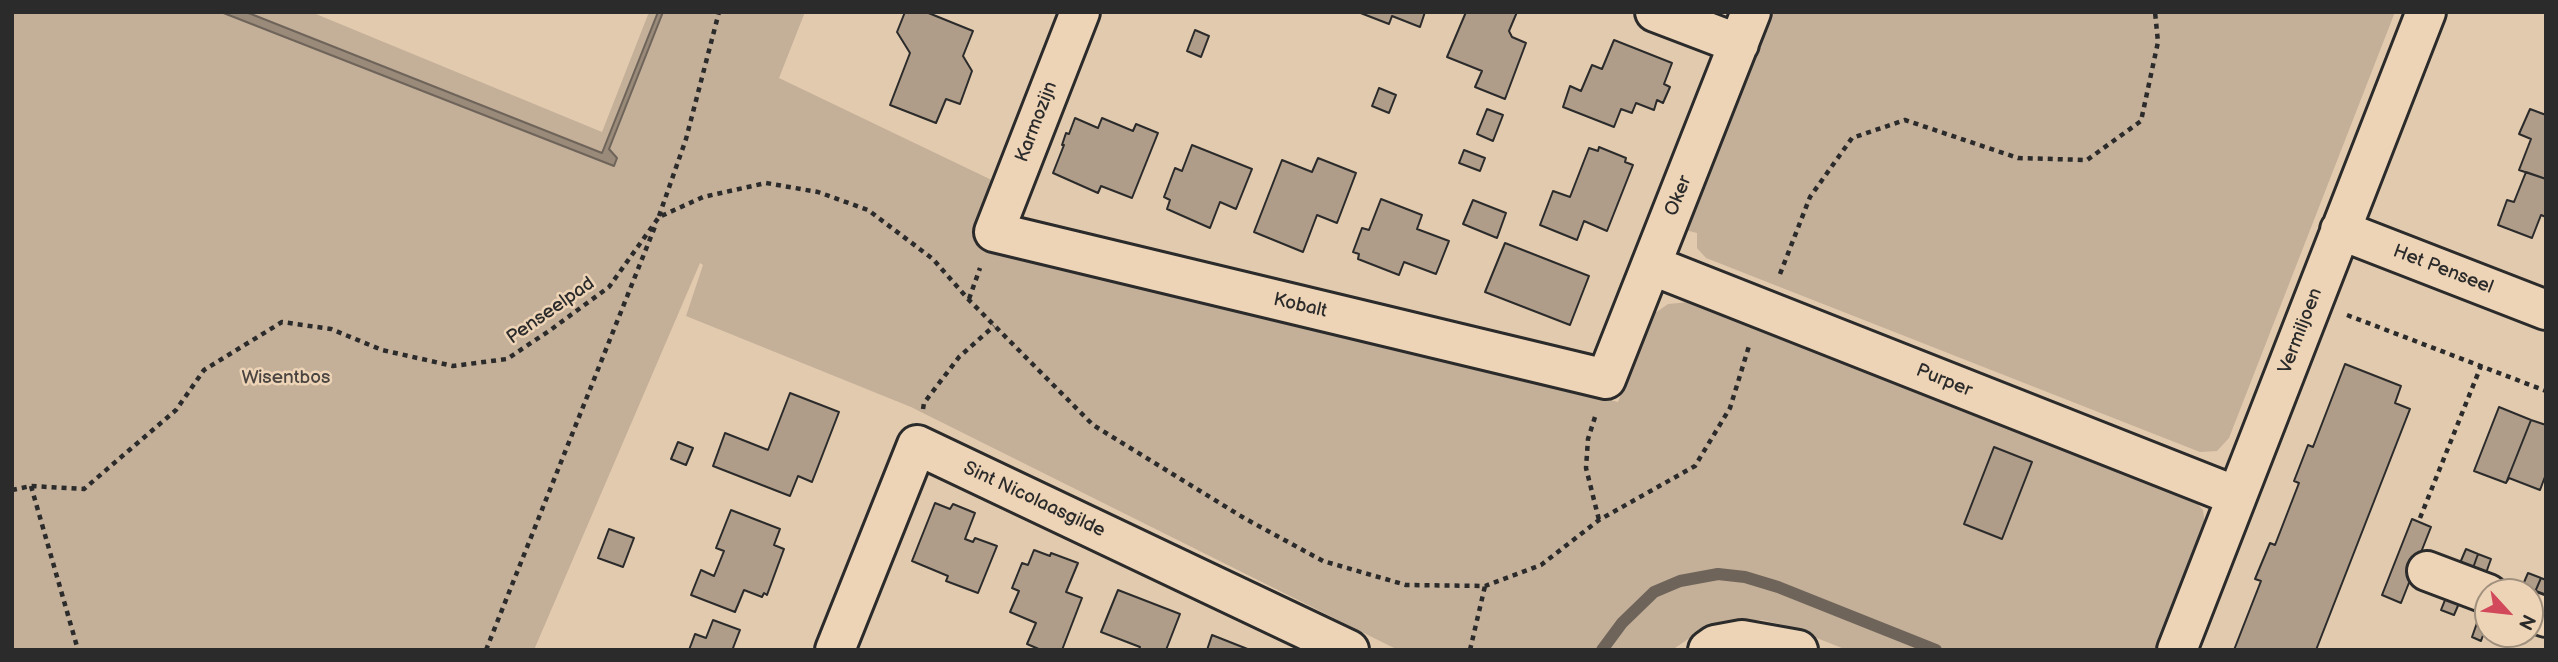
<!DOCTYPE html>
<html>
<head>
<meta charset="utf-8">
<style>
	body { margin:0 }
	#map { position:relative; width:2558px; height:662px; overflow:hidden; background:#e2caae; font-family:"Balsamiq Sans",sans-serif }
	canvas { display:block }
	.frame { position:absolute; inset:0; border:14px solid #2b2b2b; pointer-events:none }
	.north { position:absolute; left:2474px; top:578px; width:70px; height:70px; box-sizing:border-box; background:#eed4b6; border:2px solid #a0907e; border-radius:50%; rotate:117deg; font-size:19px; font-weight:700; line-height:28px; text-align:center; color:#2b2b2b }
	.north::after { content:''; display:block; margin:auto; width:24px; height:32px; background:#d1495b; clip-path:polygon(50% 0,100% 100%,50% 72%,0 100%) }
</style>
</head>
<body>
<div id="map">
<canvas width="2558" height="662"></canvas>
<div class="frame"></div>
<div class="north">N</div>
</div>
<script>
const ctx = document.querySelector('canvas').getContext('2d');
ctx.lineJoin = 'round';
function paint(path, color) { ctx.fillStyle = color; ctx.fill(path, 'evenodd'); }
const shape = rows => new Path2D(rows.map(r => 'M' + r).join(''));
function stroke(path, color, width, dash) { ctx.strokeStyle = color; ctx.lineWidth = width; ctx.lineCap = dash ? 'butt' : 'round'; ctx.setLineDash(dash || []); ctx.stroke(path); }
function label(font, color, halo, rows, align = 'center') {
  ctx.font = font + ' "Balsamiq Sans",sans-serif'; ctx.lineWidth = 5; ctx.setLineDash([]); ctx.textBaseline = 'middle'; ctx.strokeStyle = halo; ctx.fillStyle = color; for (const [text, x, y, turn = 0] of rows) {
    ctx.save(); ctx.translate(x, y); ctx.rotate((+turn || 0) * Math.PI / 180); ctx.textAlign = isNaN(turn) ? turn : align; if (halo) ctx.strokeText(text, 0, 0); ctx.fillText(text, 0, 0); ctx.restore();
  }
}
paint(shape([
	[12,12,221,12,614,166,609,149,663,12,805,12,779,78,1000,184,979,241,1618,402,1651,316,1668,304,1689,302,2189,495,2203,510,2206,535,2160,650,1847,650,1784,625,1762,620,1736,620,1709,625,1672,650,1398,650,911,407,686,316,703,265,700,263,534,650,12,650],
	[246,12,311,12,602,132,649,12,658,12,602,153],
	[1770,12,2395,12,2229,438,2217,451,2200,452,1706,258,1697,248,1697,233,1685,230]
]), '#c4af98');
const water = shape([
	[221,12,246,12,602,153,658,12,663,12,609,149,617,158,614,166,221,12]
]);
paint(water, '#9a8a79');
stroke(water, '#6e645a', 2);
stroke(shape([
	[1602,650,1622,623,1654,592,1680,581,1718,574,1745,577,1778,587,1936,650]
]), '#6e645a', 12);
const building = shape([
	[905,12,926,12,973,31,963,56,972,71,960,104,946,99,936,123,890,105,910,53,897,32,905,12],
	[1358,12,1425,12,1420,27,1392,16,1389,24,1358,12],
	[1466,12,1517,12,1509,31,1512,37,1526,43,1505,99,1475,87,1482,71,1447,57,1466,12],
	[1195,30,1209,36,1201,57,1187,51,1195,30],
	[1614,40,1672,63,1664,84,1670,87,1663,103,1657,100,1654,110,1636,103,1632,113,1621,109,1614,127,1563,107,1570,86,1581,91,1592,65,1602,69,1614,40],
	[1379,88,1396,95,1389,113,1372,106,1379,88],
	[1487,109,1503,115,1493,141,1477,134,1487,109],
	[2530,109,2546,115,2546,179,2519,170,2531,139,2519,134,2530,109],
	[1075,118,1098,128,1102,118,1133,131,1136,124,1158,133,1132,198,1101,186,1098,193,1053,173,1064,145,1062,145,1066,133,1069,134,1075,118],
	[1192,145,1252,169,1236,209,1220,202,1210,228,1167,209,1170,200,1164,197,1175,168,1182,171,1192,145],
	[1599,147,1626,158,1625,162,1633,165,1607,231,1584,221,1577,240,1540,225,1553,191,1570,197,1589,148,1598,151,1599,147],
	[1464,150,1485,158,1480,171,1459,163,1464,150],
	[1318,158,1356,173,1337,223,1317,215,1303,252,1254,232,1282,160,1312,172,1318,158],
	[2526,172,2546,179,2546,217,2541,215,2532,238,2498,225,2507,200,2514,202,2526,172],
	[1381,199,1422,215,1417,229,1449,241,1436,274,1404,262,1399,275,1358,259,1359,254,1353,252,1362,228,1369,230,1381,199],
	[1473,200,1506,213,1497,238,1463,224,1473,200],
	[1505,243,1589,276,1570,325,1485,292,1505,243],
	[2345,364,2401,386,2395,403,2410,409,2316,650,2234,650,2261,581,2255,579,2270,543,2275,545,2299,483,2294,481,2308,445,2313,447,2345,364],
	[790,393,839,412,812,482,798,476,790,496,713,466,725,433,768,450,790,393],
	[2499,407,2531,420,2506,483,2474,471,2499,407],
	[2531,420,2546,425,2546,474,2540,490,2509,478,2506,483,2531,420],
	[678,442,693,448,686,465,671,459,678,442],
	[1994,447,2032,462,2002,539,1964,524,1994,447],
	[935,503,950,509,953,504,975,513,965,539,973,542,975,538,997,546,978,593,946,581,948,576,912,561,935,503],
	[731,510,780,529,774,545,784,549,767,595,764,593,762,597,744,590,735,612,691,595,701,570,714,576,724,551,716,548,731,510],
	[2412,519,2431,527,2401,603,2382,595,2412,519],
	[609,529,634,538,623,567,598,558,609,529],
	[2466,549,2478,554,2473,568,2460,563,2466,549],
	[1034,550,1050,556,1051,553,1078,563,1066,592,1082,598,1062,650,1041,650,1027,644,1036,623,1010,612,1019,591,1012,588,1022,563,1028,565,1034,550],
	[2478,554,2491,559,2486,573,2473,568,2478,554],
	[2528,573,2541,578,2535,592,2522,587,2528,573],
	[2541,578,2546,580,2546,596,2535,592,2541,578],
	[1118,590,1180,614,1166,650,1139,650,1140,647,1101,632,1118,590],
	[2447,595,2460,601,2454,615,2441,610,2447,595],
	[713,620,740,630,733,648,736,650,689,650,695,634,706,638,713,620],
	[2478,620,2487,624,2481,641,2472,637,2478,620],
	[1212,635,1250,650,1207,650,1212,635]
]);
paint(building, '#af9d89');
stroke(building, '#2b2b2b', 2);
const minor = shape([
	[1080,12,994,232,1606,379,1751,12],
	[1655,12,1739,44],
	[2340,230,2546,310],
	[1651,265,2236,496],
	[2427,571,2488,594],
	[2530,611,2546,617],
	[835,650,917,445,1349,650],
	[1708,650,1715,645,1742,640,1798,650],
	[2177,650,2426,12]
]);
stroke(minor, '#2b2b2b', 44);
stroke(shape([
	[659,216,686,139,719,12],
	[1780,274,1810,197,1852,138,1905,120,2018,158,2087,160,2141,121,2158,42,2155,12],
	[969,299,980,268],
	[2347,315,2546,391],
	[923,409,924,403,959,357,994,326],
	[1595,417,1588,439,1586,468,1599,520],
	[31,486,78,650],
	[12,490,31,486,84,489,176,410,204,370,282,322,331,329,382,350,453,366,507,359,549,331,609,287,659,217,703,197,766,183,818,192,868,210,933,259,969,300,1093,425,1244,518,1323,561,1406,585,1485,586,1541,565,1599,520,1695,466,1730,408,1749,346],
	[2420,518,2481,366],
	[486,650,656,224],
	[1470,650,1485,586]
]), '#2b2b2b', 4.5, [5, 5]);
stroke(minor, '#eed4b6', 38);
label('19px', '#2b2b2b', '#eed4b6', [
	["Karmozijn",1037,122,-69],
	["Oker",1679,196,-68],
	["Het Penseel",2443,270,21],
	["Kobalt",1300,306,13],
	["Penseelpad",551,311,-35],
	["Vermiljoen",2301,331,-69],
	["Purper",1944,381,22],
	["Sint Nicolaasgilde",1034,500,25]
]);
label('19px', '#4a4541', '#eed4b6', [
	["Wisentbos",286,378]
]);
</script>
</body>
</html>
